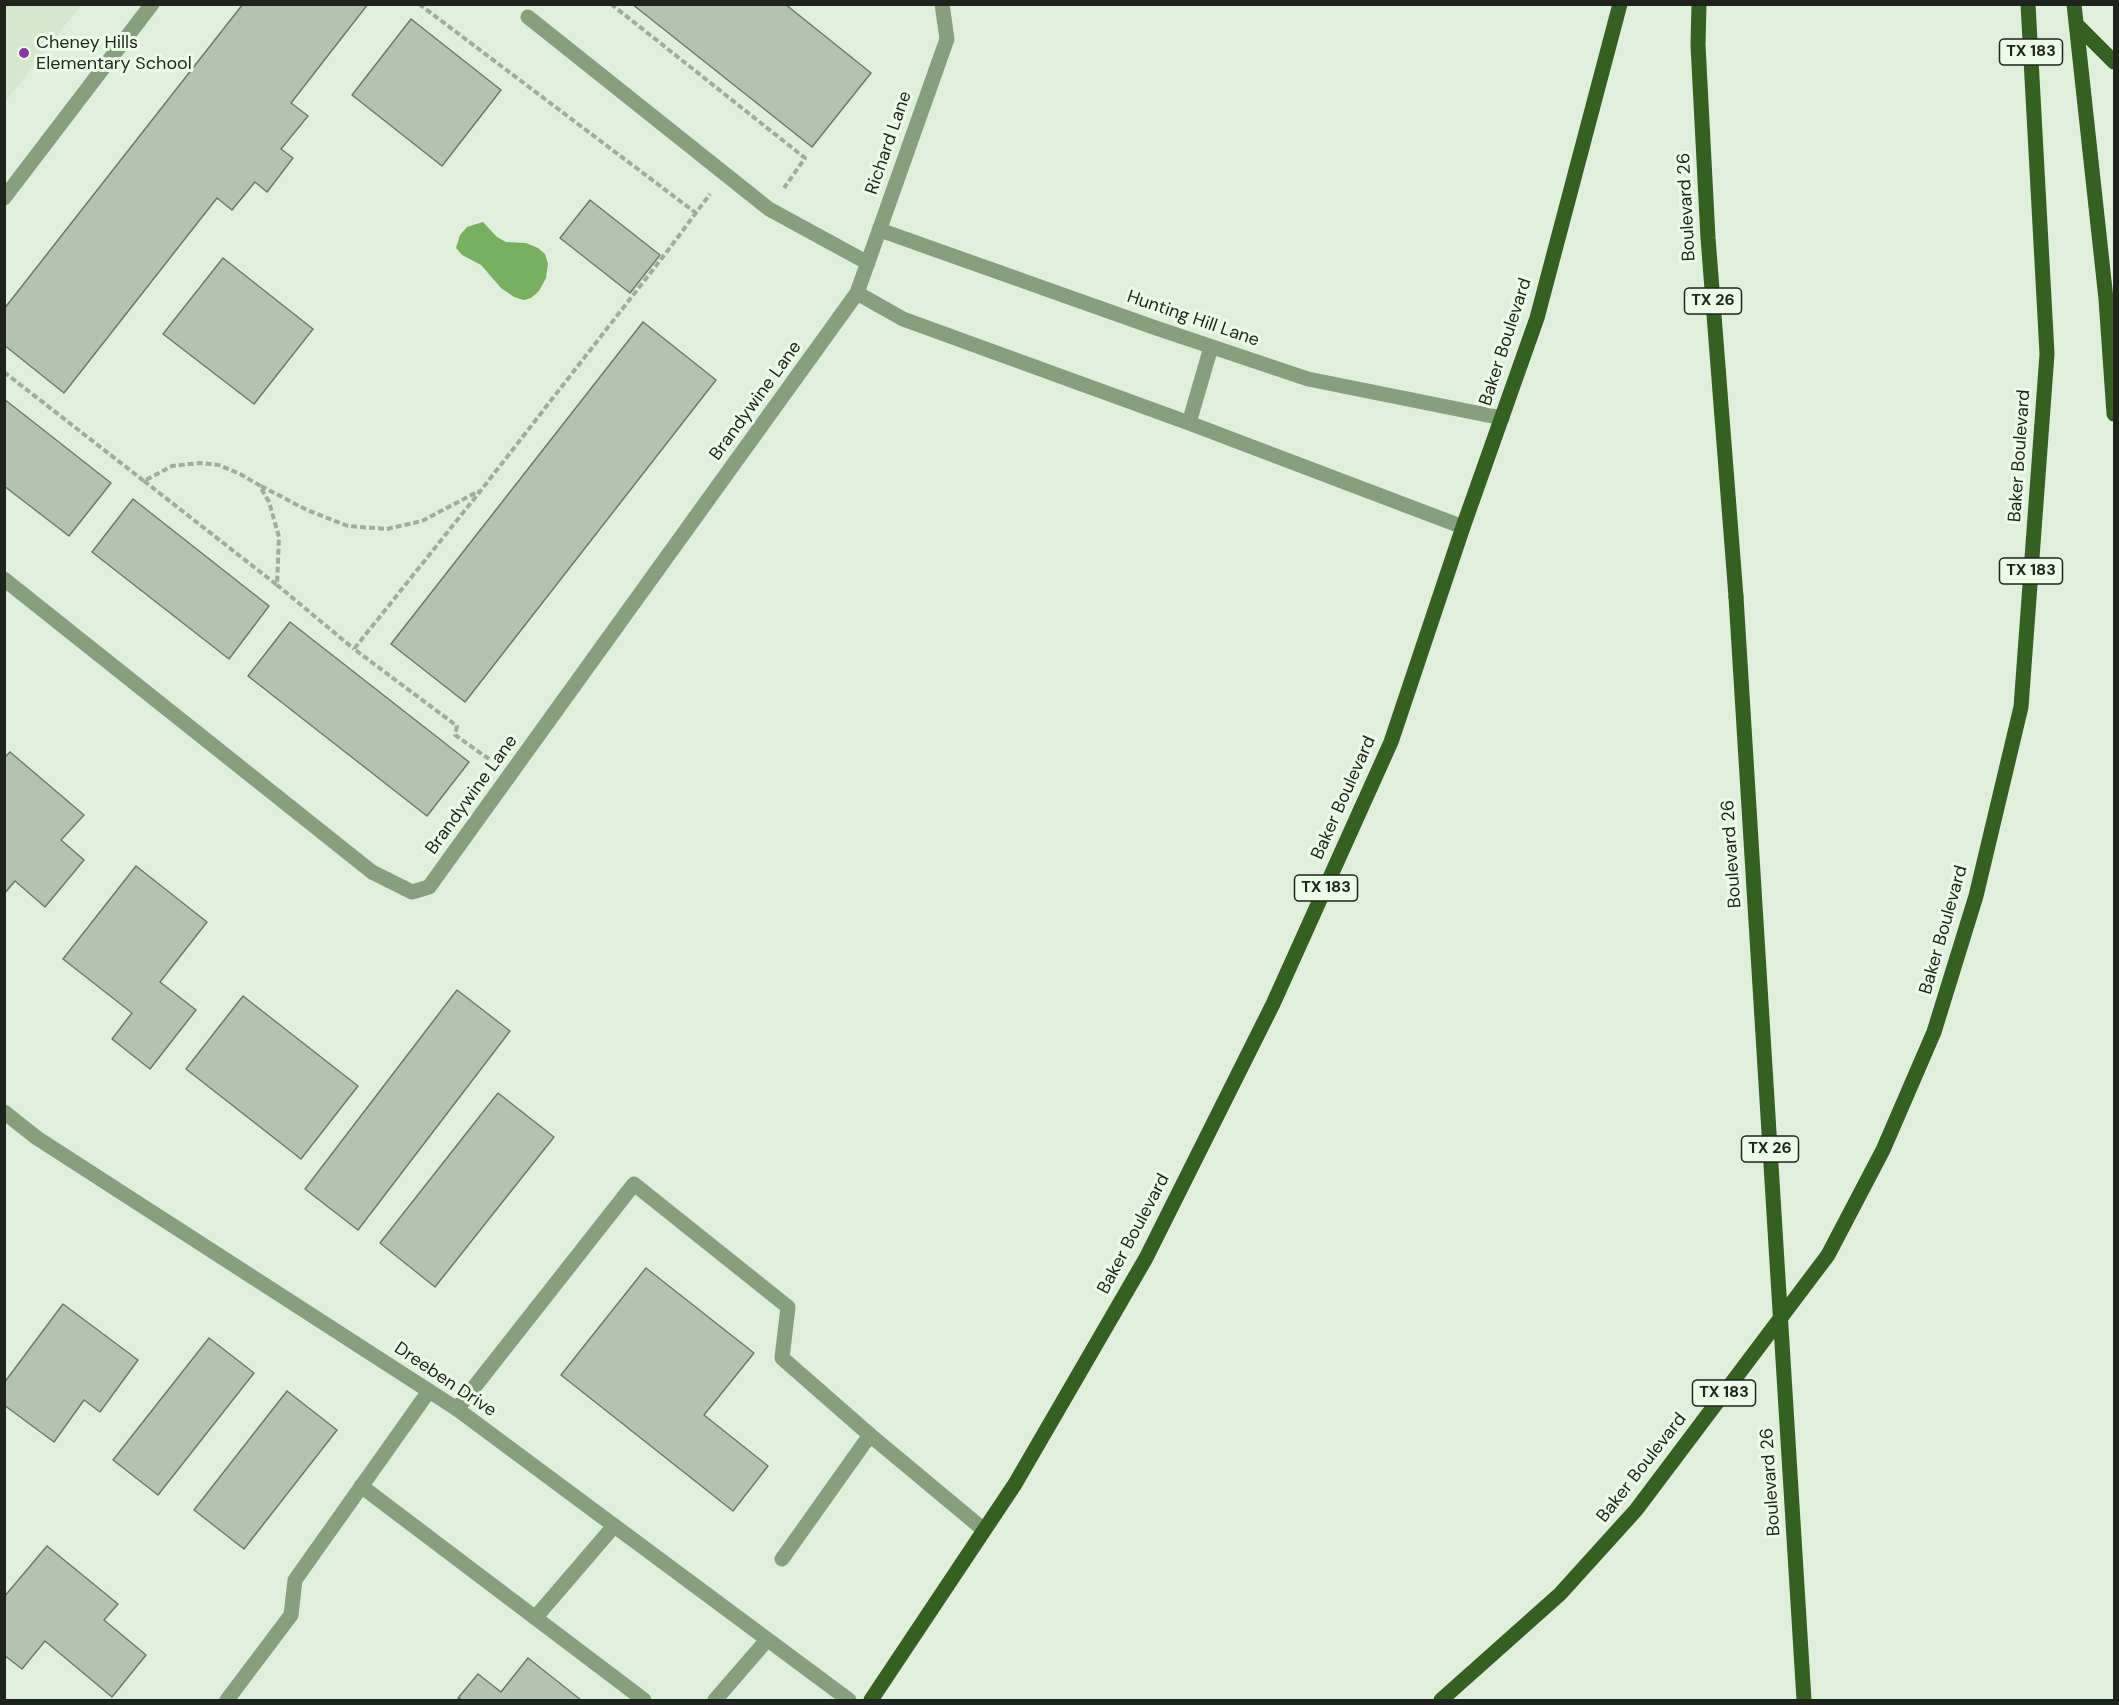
<!DOCTYPE html>
<html>
<head>
<meta charset="utf-8">
<style>
	body { margin:0 }
	#map { position:relative; width:2119px; height:1705px; overflow:hidden; background:#e0efdb; font-family:"DM Sans",sans-serif }
	canvas { display:block }
	.frame { position:absolute; inset:0; border:6px solid #1e231c; pointer-events:none }
</style>
</head>
<body>
<div id="map">
<canvas width="2119" height="1705"></canvas>
<div class="frame"></div>
</div>
<script>
const ctx = document.querySelector('canvas').getContext('2d');
ctx.lineJoin = 'round';
function paint(path, color) { ctx.fillStyle = color; ctx.fill(path, 'evenodd'); }
const shape = rows => new Path2D(rows.map(r => 'M' + r).join(''));
function stroke(path, color, width, dash) { ctx.strokeStyle = color; ctx.lineWidth = width; ctx.lineCap = dash ? 'butt' : 'round'; ctx.setLineDash(dash || []); ctx.stroke(path); }
function label(font, color, halo, rows, align = 'center') {
  ctx.font = font + ' "DM Sans",sans-serif'; ctx.lineWidth = 6; ctx.setLineDash([]); ctx.textBaseline = 'middle'; ctx.strokeStyle = halo; ctx.fillStyle = color; for (const [text, x, y, turn = 0] of rows) {
    ctx.save(); ctx.translate(x, y); ctx.rotate((+turn || 0) * Math.PI / 180); ctx.textAlign = isNaN(turn) ? turn : align; if (halo) ctx.strokeText(text, 0, 0); ctx.fillText(text, 0, 0); ctx.restore();
  }
}
paint(shape([
	[5,4,81,5,5,102,4,5]
]), '#d4e8cd');
paint(shape([
	[483,222,497,237,506,242,526,243,538,248,545,254,548,264,546,278,539,291,531,298,524,300,514,297,501,288,481,265,462,255,456,248,460,235,467,227]
]), '#77b061');
const building = shape([
	[243,4,368,4,291,103,308,116,281,149,293,158,267,192,255,182,232,210,217,198,64,393,4,345,4,309,243,4],
	[632,4,785,4,871,73,812,147,632,4],
	[411,19,501,90,442,166,352,95,411,19],
	[590,200,660,255,630,293,560,238,590,200],
	[223,258,313,329,254,404,163,334,223,258],
	[643,322,716,380,465,702,391,644,643,322],
	[4,399,111,483,69,536,4,486,4,399],
	[133,499,269,606,229,659,92,552,133,499],
	[290,622,469,762,427,816,248,676,290,622],
	[10,752,84,815,61,840,84,860,45,907,15,881,4,894,4,758,10,752],
	[136,866,207,922,160,982,196,1010,150,1069,112,1039,132,1013,63,959,136,866],
	[457,990,510,1031,358,1230,305,1189,457,990],
	[243,996,358,1086,301,1159,186,1069,243,996],
	[498,1093,554,1137,435,1287,380,1243,498,1093],
	[646,1268,754,1353,704,1415,768,1466,733,1511,561,1375,646,1268],
	[63,1304,138,1360,100,1412,84,1400,54,1442,4,1405,4,1383,63,1304],
	[209,1338,254,1373,158,1495,113,1460,209,1338],
	[287,1391,337,1430,244,1549,194,1510,287,1391],
	[47,1546,118,1604,104,1620,146,1655,112,1697,45,1641,22,1669,4,1655,4,1597,47,1546],
	[528,1658,581,1700,462,1700,458,1698,478,1674,501,1692,528,1658]
]);
paint(building, '#b4c2af');
stroke(building, '#6d7a69', 1.5);
stroke(shape([
	[419,4,696,213],
	[611,4,805,158,784,188],
	[4,372,144,481,172,466,200,463,219,465,240,474,259,485,269,502,279,537,277,585,354,649],
	[144,481,277,585],
	[261,486,307,510,348,526,387,529,422,521,479,491],
	[489,759,455,735,457,726,354,649,482,489,669,249,710,194]
]), '#a0ac9c', 4, [6, 3]);
stroke(shape([
	[528,17,769,209,868,263],
	[4,198,152,4],
	[880,230,1153,327,1308,379,1502,418],
	[857,293,903,319,1189,423,1463,527],
	[1189,423,1211,347],
	[4,579,372,872,412,892,429,887,857,293,947,39,942,4],
	[457,1409,634,1184,788,1307,782,1358,870,1435],
	[361,1486,644,1700],
	[782,1559,870,1435,984,1530],
	[535,1618,614,1526],
	[227,1700,291,1615,295,1580,429,1391],
	[715,1700,767,1640]
]), '#869f7d', 15);
stroke(shape([
	[4,1112,37,1138,457,1409,849,1700]
]), '#869f7d', 15);
stroke(shape([
	[1699,4,1698,45,1708,238,1736,597],
	[2074,4,2106,299,2114,414],
	[2077,25,2114,62],
	[871,1700,1015,1484,1146,1258,1273,1004,1391,742,1463,527,1537,318,1620,4],
	[1441,1700,1560,1594,1636,1510,1828,1255,1883,1150,1934,1032,1976,896,2021,707,2047,354,2028,4]
]), '#346021', 15);
stroke(shape([
	[1736,597,1804,1700]
]), '#346021', 15);
for (const [x, y, r, color] of [
	[24,53,6,"#8935a3"]
]) { const dot = new Path2D(); dot.arc(x, y, r, 0, 2 * Math.PI); ctx.fillStyle = color; ctx.fill(dot); stroke(dot, '#edfce8', 2); }
for (const [x, y, w] of [
	[2031,52,63],
	[1713,301,57],
	[2031,571,63],
	[1326,888,63],
	[1770,1149,57],
	[1724,1393,63]
]) { const box = new Path2D(); box.roundRect(x - w / 2, y - 13, w, 26, 4.5); ctx.fillStyle = '#edfce8'; ctx.fill(box); stroke(box, '#1e231c', 1.5); }
label('bold 16px', '#1e231c', null, [
	["TX 183",2031,52],
	["TX 26",1713,301],
	["TX 183",2031,571],
	["TX 183",1326,888],
	["TX 26",1770,1149],
	["TX 183",1724,1393]
]);
label('18px', '#1e231c', '#edfce8', [
	["Cheney Hills",36,43],
	["Elementary School",36,64]
], 'left');
label('18px', '#1e231c', '#edfce8', [
	["Richard Lane",889,143,-71],
	["Boulevard 26",1687,207,-93],
	["Hunting Hill Lane",1193,319,19],
	["Baker Boulevard",1506,342,-72],
	["Brandywine Lane",756,401,-54],
	["Baker Boulevard",2020,456,-86],
	["Brandywine Lane",472,795,-54],
	["Baker Boulevard",1344,798,-66],
	["Boulevard 26",1732,854,-94],
	["Baker Boulevard",1944,930,-74],
	["Baker Boulevard",1134,1234,-62],
	["Dreeben Drive",445,1380,34],
	["Baker Boulevard",1642,1468,-52],
	["Boulevard 26",1771,1482,-94]
]);
</script>
</body>
</html>
